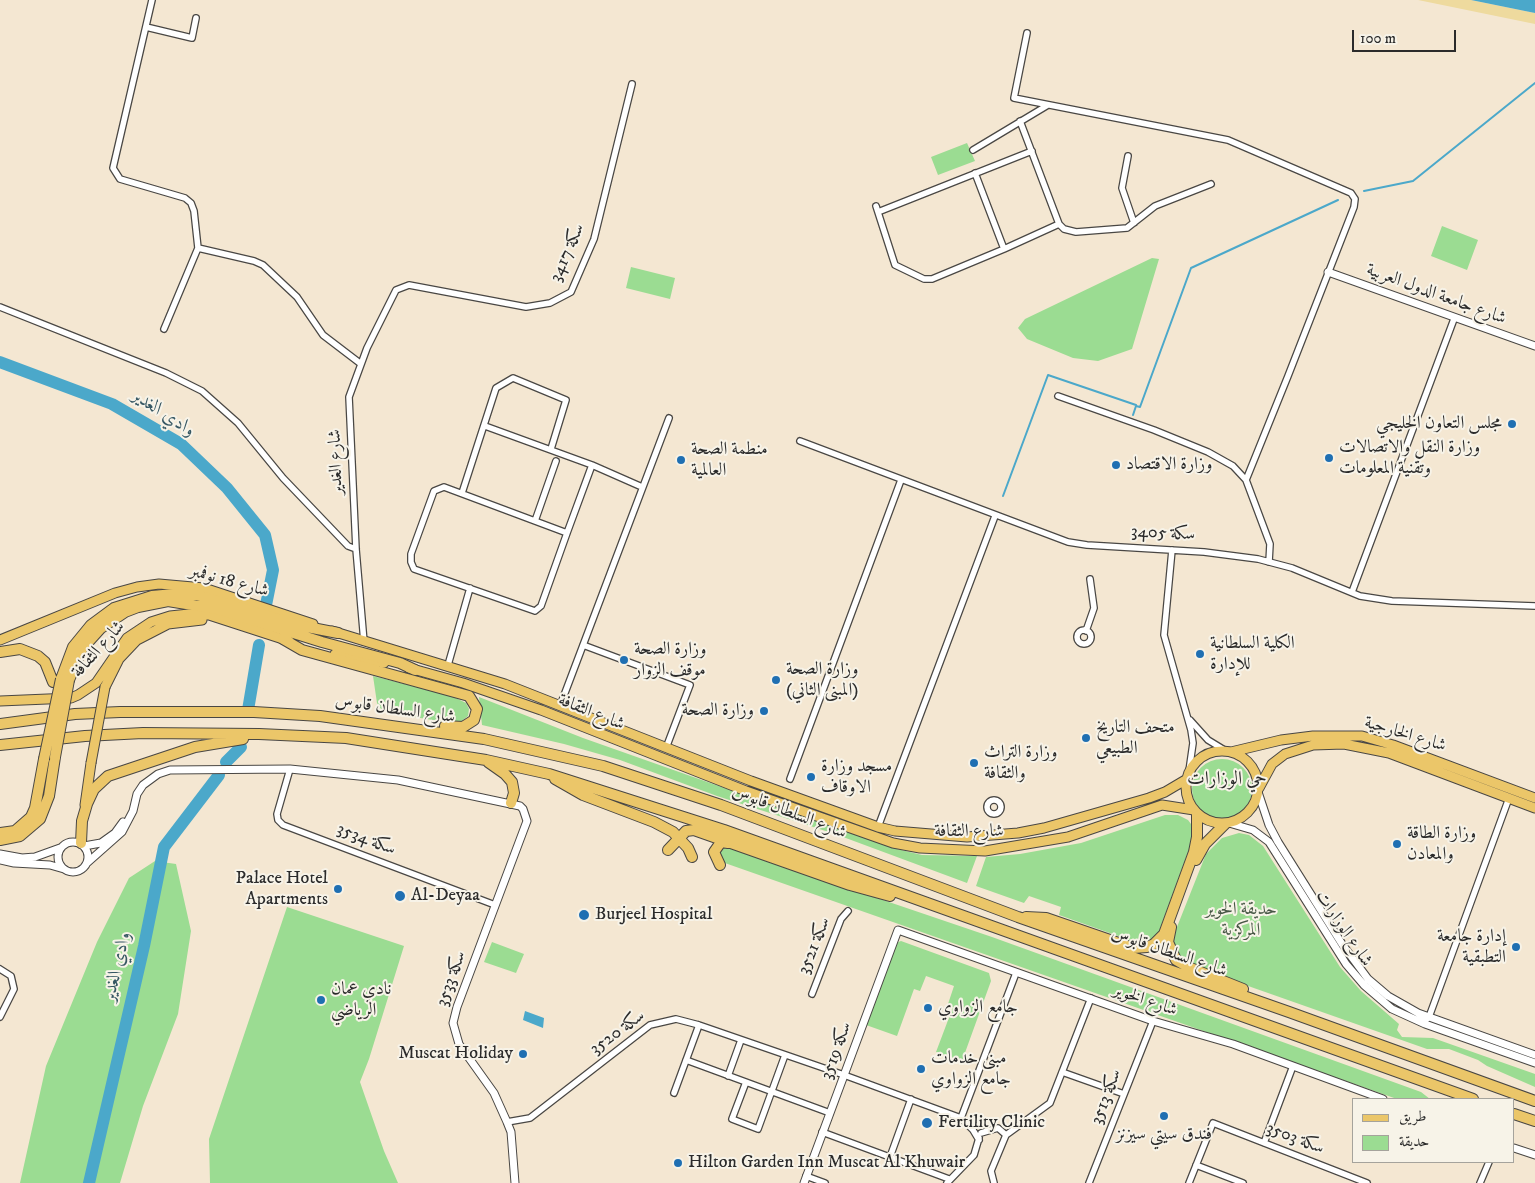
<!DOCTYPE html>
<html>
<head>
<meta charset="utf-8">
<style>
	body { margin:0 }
	#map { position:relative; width:1535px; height:1183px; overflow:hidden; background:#f4e7d2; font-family:"IM FELL DW Pica",Amiri,serif }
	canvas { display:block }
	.legend { position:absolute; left:1352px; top:1098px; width:162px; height:65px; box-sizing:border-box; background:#f7f3e8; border:1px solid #a5a39c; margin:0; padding:6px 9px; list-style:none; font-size:15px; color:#2b2b2b }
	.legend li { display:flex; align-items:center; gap:10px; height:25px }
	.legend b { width:25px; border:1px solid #a5a39c }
	.scale { position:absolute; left:1352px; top:30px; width:104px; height:22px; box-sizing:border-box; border:2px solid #2b2b2b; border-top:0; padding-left:6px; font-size:15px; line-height:18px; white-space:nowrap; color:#2b2b2b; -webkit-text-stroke:4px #f7f3e8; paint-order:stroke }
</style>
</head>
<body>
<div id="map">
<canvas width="1535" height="1183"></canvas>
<ul class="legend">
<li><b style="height:6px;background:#ebc669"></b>طريق</li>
<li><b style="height:14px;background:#9bdc92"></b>حديقة</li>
</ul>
<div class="scale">100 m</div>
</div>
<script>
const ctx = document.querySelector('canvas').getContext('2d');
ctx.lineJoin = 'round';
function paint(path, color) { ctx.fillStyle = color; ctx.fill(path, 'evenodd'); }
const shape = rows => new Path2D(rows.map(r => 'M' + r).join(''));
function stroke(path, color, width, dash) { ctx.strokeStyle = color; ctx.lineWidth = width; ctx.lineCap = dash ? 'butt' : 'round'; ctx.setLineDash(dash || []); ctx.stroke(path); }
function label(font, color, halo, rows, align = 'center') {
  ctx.font = font + ' "IM FELL DW Pica",Amiri,serif'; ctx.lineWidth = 4; ctx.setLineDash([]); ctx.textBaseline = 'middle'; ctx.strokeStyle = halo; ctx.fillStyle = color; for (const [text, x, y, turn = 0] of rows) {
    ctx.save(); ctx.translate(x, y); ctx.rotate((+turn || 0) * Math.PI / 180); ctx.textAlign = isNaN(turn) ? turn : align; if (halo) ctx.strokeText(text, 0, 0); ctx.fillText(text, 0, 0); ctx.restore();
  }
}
paint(shape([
	[967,143,975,161,938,175,931,157],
	[1442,226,1478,240,1467,270,1431,256],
	[1152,258,1159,259,1132,349,1098,361,1073,358,1027,339,1018,328,1025,319],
	[631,267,675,278,670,299,626,288],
	[373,676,452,696,466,703,469,709,468,716,458,724,389,713,380,708,377,703],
	[479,697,583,738,897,849,922,855,977,856,967,883,835,834,717,796,620,760,564,744,482,725],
	'1192 789a30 30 0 1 1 60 0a30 30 0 1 1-60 0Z',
	[1165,815,1178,815,1188,820,1194,828,1194,836,1158,934,1146,943,1135,942,1059,915,1061,907,1029,896,1024,903,976,886,986,857,1020,854,1081,843],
	[1239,833,1249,835,1263,846,1340,967,1361,991,1399,1024,1397,1030,1402,1037,1433,1038,1535,1074,1535,1087,1487,1066,1478,1060,1449,1049,1427,1049,1251,987,1182,960,1174,950,1173,937,1206,854,1222,838],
	[727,847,992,937,1421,1092,1430,1099,1397,1099,722,862,718,851],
	[155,861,176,864,191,931,178,1014,143,1106,120,1183,20,1183,46,1066,97,942,129,878],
	[287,907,404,946,369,1059,360,1082,384,1151,398,1183,210,1183,209,1139],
	[901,941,989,973,991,981,962,1061,936,1052,953,1007,948,1004,954,986,926,976,920,991,914,989,897,1036,866,1025,896,943],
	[492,942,524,954,516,973,484,962]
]), '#9bdc92');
paint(shape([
	[1418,0,1471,0,1525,11,1535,13,1535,24]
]), '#eeda9e');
paint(shape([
	[1471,0,1535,0,1535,13,1525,11],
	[525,1011,544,1018,543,1028,523,1020]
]), '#4ba8ca');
stroke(shape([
	[1364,191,1413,181,1535,83],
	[1133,415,1136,406,1140,407,1191,268,1338,200],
	[1003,496,1048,375,1136,405]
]), '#4ba8ca', 2);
stroke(shape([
	[0,362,112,404,181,444,227,488,265,535,273,570,266,605],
	[248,710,259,645],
	[226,762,241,747],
	[89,1183,144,946,164,847,219,775]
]), '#4ba8ca', 12);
const minor = shape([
	[152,0,113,168,120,179,185,198,191,203,194,211,198,248,164,329],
	[146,27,192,38,196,18],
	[1027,33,1014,98,1228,140,1351,193,1355,199,1354,207,1288,376,1246,480,1270,544,1269,562],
	[1020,121,1059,224,1064,229,1076,232,1127,228,1155,206,1211,184],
	[973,150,1048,105],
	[1128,156,1122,188,1134,223],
	[975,173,1004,249],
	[876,206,895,265,924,279,932,279,1004,249,1059,224],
	[878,212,1032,151],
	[198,248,254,261,263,265,297,297,323,335,361,364],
	[0,307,166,373,202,391,238,423,283,478,348,546,356,549],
	[1058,396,1154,430,1208,452,1233,466,1246,480],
	[485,426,592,465,642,487],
	[800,441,1068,542,1087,545,1204,552,1258,559,1292,568,1360,596,1392,601,1535,606],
	[462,493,496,388,513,378,566,400,551,449],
	[535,521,556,461],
	[567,533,444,487,434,491,411,554,411,562,414,569,535,611,541,606,567,533,592,465],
	[1172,550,1164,635,1191,730,1193,743,1189,771],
	[1352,592,1454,319],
	'1077 637a7 7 0 1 1 14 0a7 7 0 1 1-14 0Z',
	[1086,631,1094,608,1090,579],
	[364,642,356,549,349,397,367,348,396,290,409,285,526,307,550,303,571,292,594,239,632,84],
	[583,645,690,685,666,748],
	[448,665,470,588],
	[560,706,669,418],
	[1190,720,1208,740,1226,751],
	[290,769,277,814,278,820,283,825,495,905],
	[790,779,901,480],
	'987 807a7 7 0 1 1 14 0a7 7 0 1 1-14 0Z',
	[878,827,995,516],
	[0,969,11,976,14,989,0,1017],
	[812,994,841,919,848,911],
	[1419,1018,1426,1020,1429,1017,1509,798],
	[686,1060,830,1113],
	[1062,1072,1124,1094],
	[728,1076,741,1040],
	[746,1082,732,1119,758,1129,785,1055],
	[674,1093,699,1025],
	[961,1118,1016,973],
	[507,1122,530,1118,650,1025,676,1019,699,1025,844,1075,961,1118,973,1130,979,1140],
	[822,1132,949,1179],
	[981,1133,998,1128,1006,1135,991,1171,994,1183],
	[1006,1135,1050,1103,1091,998],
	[1264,1143,1293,1066],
	[890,1157,911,1099],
	[1196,1165,1243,1183],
	[806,1176,825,1183],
	[947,1183,974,1155,979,1138],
	[1089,1183,1153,1021],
	[1189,1183,1213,1123,1367,1183],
	[1480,1183,1489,1162]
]);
const tertiary = shape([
	[1328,272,1535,346],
	[1258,792,1269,825,1278,842,1342,944,1368,979,1388,996,1418,1013,1535,1055],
	[1229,823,1253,830,1269,842,1346,964,1364,985,1392,1009,1425,1024,1535,1063],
	'58 857a15 15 0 1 1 30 0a15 15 0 1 1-30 0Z',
	[84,846,101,843,115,833,123,822],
	[0,854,22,858,35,857,60,848],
	[0,860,14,863,50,865,64,869],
	[87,863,122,832,133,811,137,794,143,785,158,774,170,770,290,769,398,780,520,806,523,809,527,821,457,1007,453,1023,459,1044,494,1093,507,1122,511,1132,515,1183],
	[1514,1148,1535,1155],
	[804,1183,898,930,1153,1021,1233,1044,1383,1099]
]);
const primary = shape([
	[332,631,505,684,751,781,878,827,895,831,967,837,1018,833,1044,828,1149,798,1165,792,1187,779],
	[0,640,115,593,137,587,159,584,204,588,313,624],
	[335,654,384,663],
	[409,668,463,683,541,710,746,791,893,843,920,848,985,851,1068,837,1162,805,1194,810],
	[105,687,119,659,137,640,168,624,202,620],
	[0,701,71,698,78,695,96,683,127,638,151,622,170,616,189,614,209,615,289,641],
	'1186 787a36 36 0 1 1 72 0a36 36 0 1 1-72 0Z',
	[1231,752,1281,740,1313,736,1362,736,1393,745,1535,798],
	[1259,788,1272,764,1285,754,1313,745,1344,744,1389,753,1535,808],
	[85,805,91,763]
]);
const trunk = shape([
	[283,639,302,650,469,696,477,709,474,720,463,727,445,726],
	[0,652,20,649,38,656,45,662,53,682],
	[61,679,73,647,91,625,114,608,152,596,174,594,197,595,302,626,338,633],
	[69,680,82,649,101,628,125,612,138,607,168,601,217,609,322,642,400,663,415,670],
	[0,724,75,714,120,712,254,712,320,716,484,739,603,766,721,805,1018,917,1289,1012,1535,1101],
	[0,745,85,736,143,733,259,734,346,738,486,760,549,774,724,830,1473,1099],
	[488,762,505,774,512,782,514,793,511,803],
	[555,779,583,795,654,822,673,832,688,848,692,857],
	[0,833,15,831,31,817,35,808,44,759],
	[0,840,20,836,40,819,49,796,55,757],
	[81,843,82,821,87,804,94,789,108,776,195,747,243,739],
	[668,850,686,831,694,830,850,885,890,896],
	[1196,860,1205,844,1225,824],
	[720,865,714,852,721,842,728,843],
	[1026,917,1046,918,1133,948,1147,947,1154,944,1164,934,1194,852,1197,837,1197,814],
	[1171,927,1168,942,1176,960,1188,967,1243,989],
	[1514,1114,1535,1121]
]);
stroke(minor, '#494744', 8);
stroke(tertiary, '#494744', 9);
stroke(primary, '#494744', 11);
stroke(trunk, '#494744', 12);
stroke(minor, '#fff', 5.5);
stroke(tertiary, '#fff', 7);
stroke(primary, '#ebc669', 9);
stroke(trunk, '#ebc669', 10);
const primaryBridge = shape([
	[91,763,105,687]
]);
const trunkBridge = shape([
	[55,757,69,680],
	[44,759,61,679]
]);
stroke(primaryBridge, '#494744', 11, []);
stroke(trunkBridge, '#494744', 12, []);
stroke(primaryBridge, '#ebc669', 9);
stroke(trunkBridge, '#ebc669', 10);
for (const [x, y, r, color] of [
	[1512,424,5,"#1f6fb2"],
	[1329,458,5,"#1f6fb2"],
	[681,460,5,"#1f6fb2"],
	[1116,465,5,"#1f6fb2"],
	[1200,654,5,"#1f6fb2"],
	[624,660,5,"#1f6fb2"],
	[776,680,5,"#1f6fb2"],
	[764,711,5,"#1f6fb2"],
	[1086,738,5,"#1f6fb2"],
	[974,763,5,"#1f6fb2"],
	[811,777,5,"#1f6fb2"],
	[1397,844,5,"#1f6fb2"],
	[338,889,5,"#1f6fb2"],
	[400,896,6,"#1f6fb2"],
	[584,915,6,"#1f6fb2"],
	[1516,947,5,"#1f6fb2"],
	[321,1000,5,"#1f6fb2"],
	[928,1008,5,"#1f6fb2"],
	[523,1054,5,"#1f6fb2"],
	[921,1069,5,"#1f6fb2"],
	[1164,1116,5,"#1f6fb2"],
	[927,1123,6,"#1f6fb2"],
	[678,1163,5,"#1f6fb2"]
]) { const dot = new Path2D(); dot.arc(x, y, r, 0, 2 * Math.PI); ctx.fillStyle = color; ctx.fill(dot); stroke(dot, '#f7f3e8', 2); }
label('18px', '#2b2b2b', '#f7f3e8', [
	["سكة 3417",568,253,-66],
	["شارع جامعة الدول العربية",1436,295,20],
	["شارع الغدير",337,462,-92],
	["سكة 3405",1163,534,3],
	["شارع 18 نوفمبر",229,582,15],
	["شارع الثقافة",99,650,-48],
	["شارع السلطان قابوس",395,710,8],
	["شارع الثقافة",591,713,22],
	["شارع الخارجية",1405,735,17],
	["شارع السلطان قابوس",789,813,21],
	["شارع الثقافة",969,832],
	["سكة 3534",366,840,21],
	["شارع الوزارات",1343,929,56],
	["سكة 3521",815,946,-68],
	["شارع السلطان قابوس",1169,953,19],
	["سكة 3533",452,979,-70],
	["شارع الخوير",1145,1001,19],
	["سكة 3520",618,1033,-36],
	["سكة 3519",837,1051,-70],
	["سكة 3513",1107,1097,-69],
	["سكة 3503",1295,1139,21]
]);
label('18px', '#2b2b2b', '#f7f3e8', [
	["مجلس التعاون الخليجي",1502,424,"right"],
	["وزارة النقل والاتصالات",1339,448],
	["وتقنية المعلومات",1339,469],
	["منطمة الصحة",691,450],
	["العالمية",691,471],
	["وزارة الاقتصاد",1126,465],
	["الكلية السلطانية",1210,644],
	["للإدارة",1210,665],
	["وزارة الصحة",634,650],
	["موقف الزوار",634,671],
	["وزارة الصحة",786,670],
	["(المبنى الثاني)",786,691],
	["وزارة الصحة",754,711,"right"],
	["متحف التاريخ",1096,728],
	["الطبيعي",1096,749],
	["وزارة التراث",984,753],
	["والثقافة",984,774],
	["مسجد وزارة",821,767],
	["الاوقاف",821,788],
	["وزارة الطاقة",1407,834],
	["والمعادن",1407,855],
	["Palace Hotel",328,879,"right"],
	["Apartments",328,900,"right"],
	["Al-Deyaa",411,896],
	["Burjeel Hospital",595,915],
	["إدارة جامعة",1506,937,"right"],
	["التطبقية",1506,958,"right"],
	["نادي عمان",331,990],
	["الرياضي",331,1011],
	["جامع الزواوي",938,1008],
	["Muscat Holiday",513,1054,"right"],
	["مبنى خدمات",931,1059],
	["جامع الزواوي",931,1080],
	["Fertility Clinic",938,1123],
	["فندق سيتي سيزنز",1164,1135,"center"],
	["Hilton Garden Inn Muscat Al Khuwair",688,1163]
], 'left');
label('18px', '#475745', '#f7f3e8', [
	["حديقة الخوير",1241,910],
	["المركزية",1241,931]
]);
label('italic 19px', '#365763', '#f7f3e8', [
	["وادي الغدير",163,414,33],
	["وادي الغدير",118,967,-77]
]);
label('19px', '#2b2b2b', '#f7f3e8', [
	["حي الوزارات",1227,780]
]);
</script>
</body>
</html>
